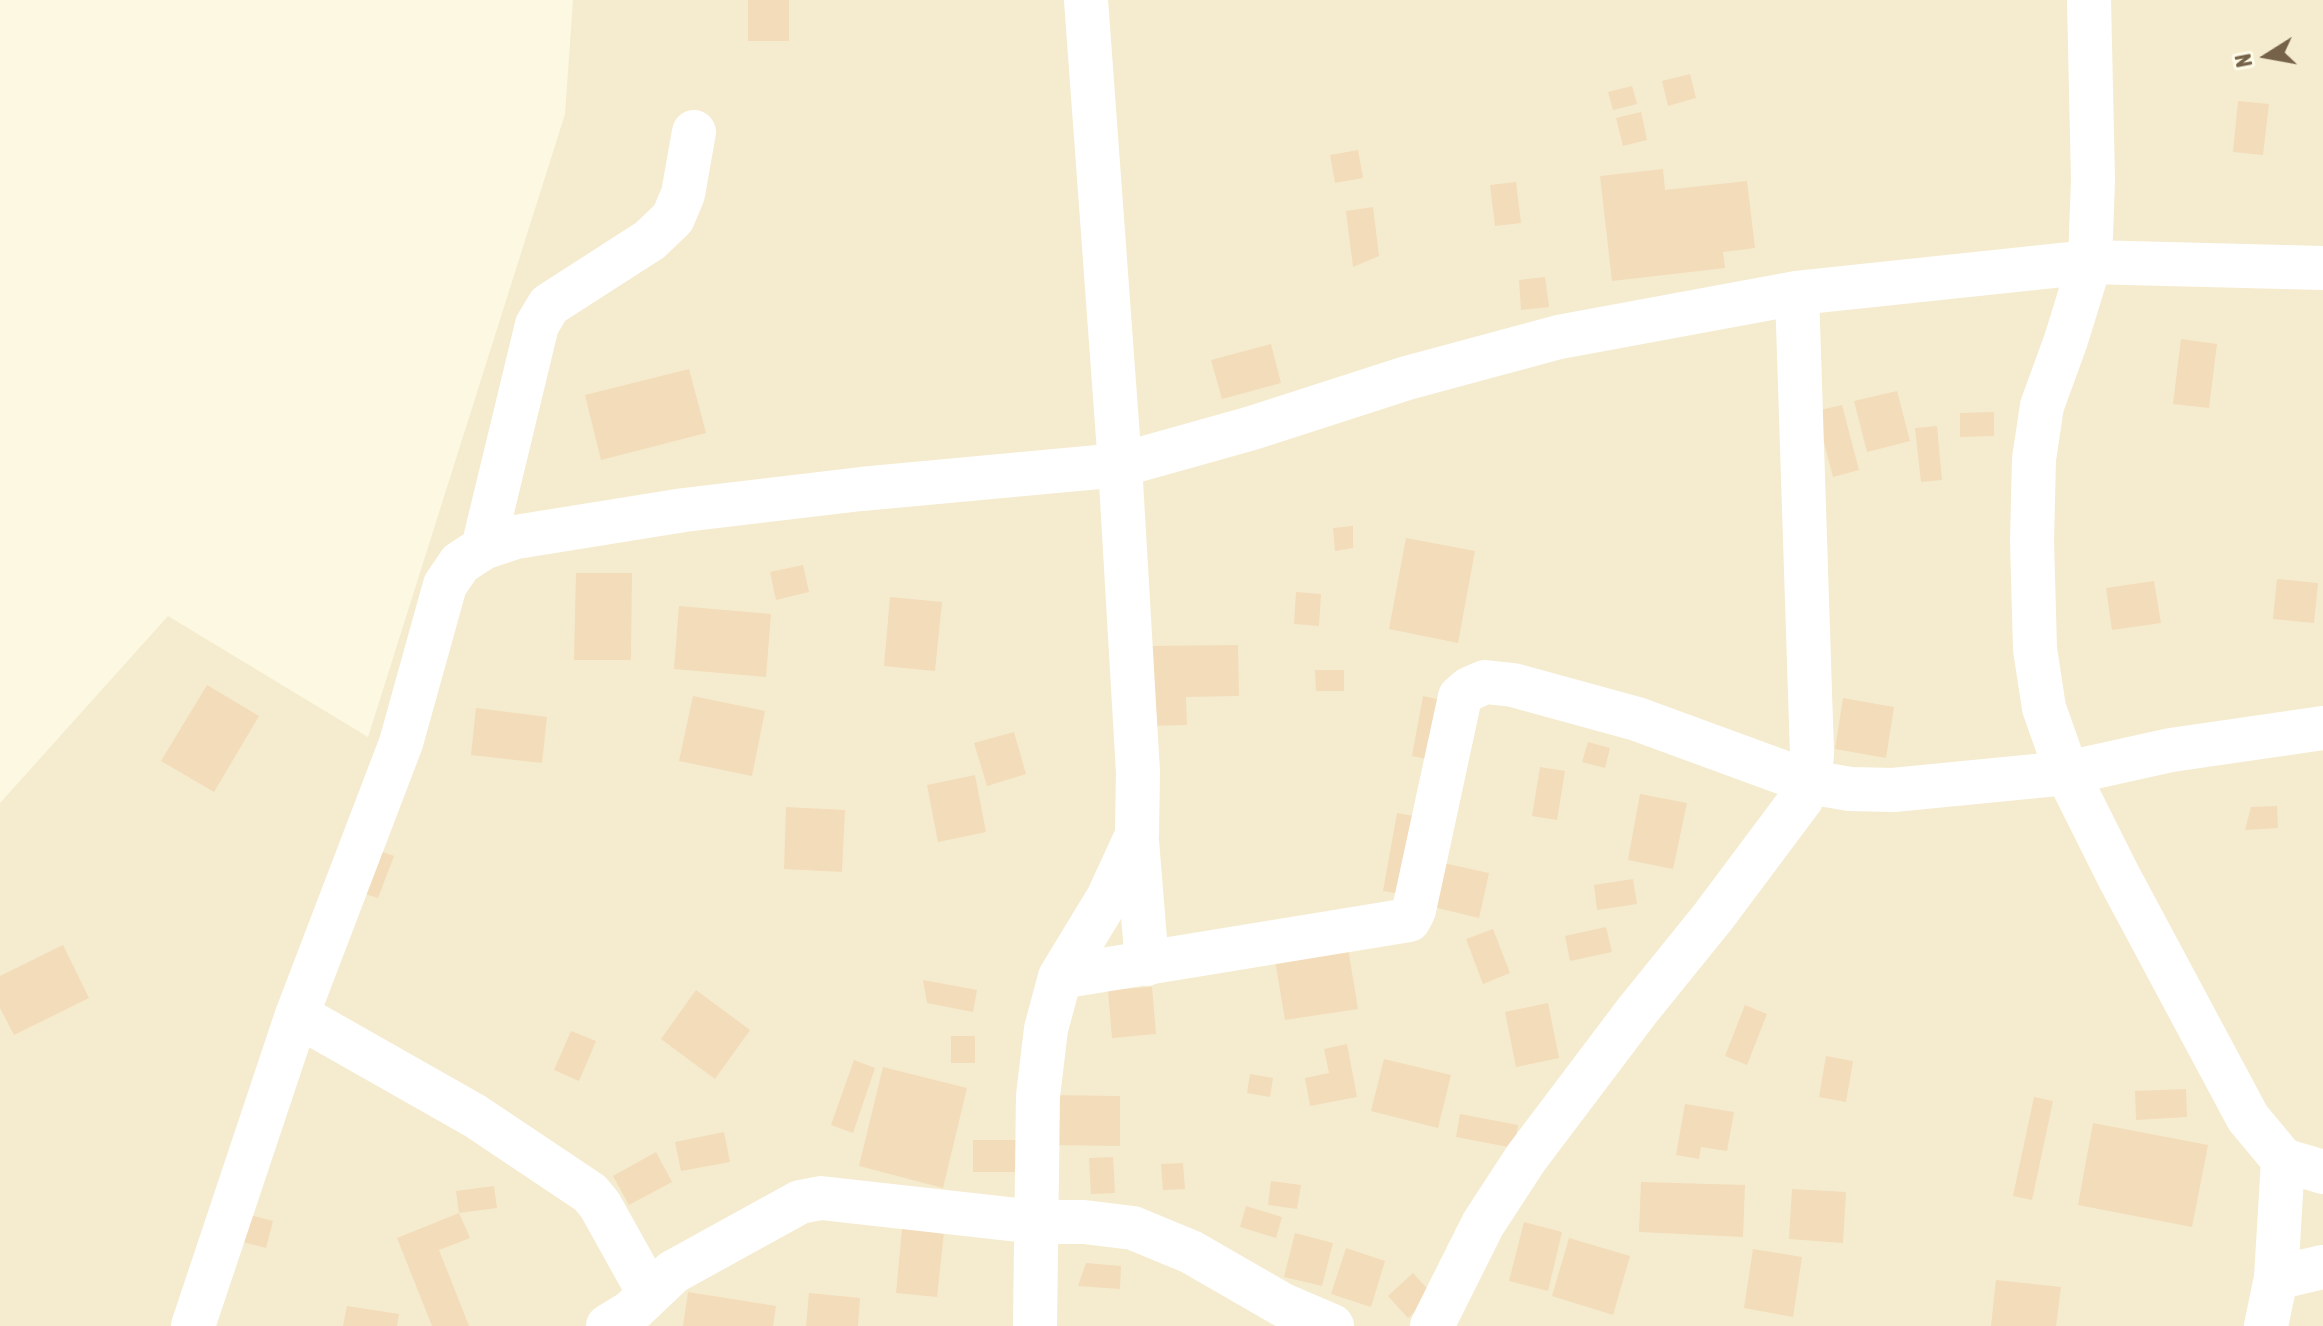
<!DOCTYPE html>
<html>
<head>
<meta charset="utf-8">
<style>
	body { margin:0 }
	#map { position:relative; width:2323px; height:1326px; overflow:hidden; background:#fdf8e2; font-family:"Asap Condensed",sans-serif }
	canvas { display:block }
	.north { position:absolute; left:2227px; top:16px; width:80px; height:80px; -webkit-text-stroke:6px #fffbe9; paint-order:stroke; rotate:259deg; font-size:22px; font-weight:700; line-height:32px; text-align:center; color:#756248 }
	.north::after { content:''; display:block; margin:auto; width:28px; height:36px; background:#756248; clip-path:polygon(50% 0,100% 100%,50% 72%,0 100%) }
</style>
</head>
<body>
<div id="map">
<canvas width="2323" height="1326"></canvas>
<div class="north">N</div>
</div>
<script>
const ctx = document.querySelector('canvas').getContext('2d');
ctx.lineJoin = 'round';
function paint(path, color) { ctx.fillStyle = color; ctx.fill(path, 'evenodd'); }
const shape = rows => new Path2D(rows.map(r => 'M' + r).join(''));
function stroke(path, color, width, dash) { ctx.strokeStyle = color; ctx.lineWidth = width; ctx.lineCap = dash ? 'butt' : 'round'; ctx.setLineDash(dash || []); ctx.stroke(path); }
paint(shape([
	[573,0,2323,0,2323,1326,0,1326,0,803,168,616,368,737,565,114]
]), '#f5ecd0');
paint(shape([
	[748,0,789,0,789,41,748,41],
	[1690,74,1696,98,1668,106,1662,81],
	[1632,86,1637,104,1613,110,1608,92],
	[2238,101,2269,104,2263,155,2233,152],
	[1641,112,1647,140,1623,146,1616,118],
	[1358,150,1363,178,1335,183,1330,155],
	[1663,169,1665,190,1747,181,1755,248,1723,252,1725,268,1612,281,1600,176],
	[1516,182,1521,223,1495,226,1490,185],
	[1373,207,1379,256,1353,267,1346,211],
	[1545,277,1549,307,1521,310,1519,280],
	[2181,339,2217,344,2209,408,2173,404],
	[1271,344,1281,383,1222,399,1211,360],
	[689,369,706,433,601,460,585,395],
	[1897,391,1910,441,1867,452,1854,401],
	[1842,405,1859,470,1833,477,1816,411],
	[1994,412,1994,436,1960,437,1960,413],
	[1937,426,1942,480,1921,482,1915,428],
	[1353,526,1353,548,1335,551,1333,528],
	[1406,538,1475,551,1458,643,1389,629],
	[803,565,809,592,776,600,770,572],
	[576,573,632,573,631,660,574,660],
	[2277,579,2318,583,2314,623,2273,619],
	[2154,581,2161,623,2112,630,2106,588],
	[1296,592,1321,594,1319,626,1294,624],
	[890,597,942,602,935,671,884,666],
	[679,606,771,614,766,677,674,669],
	[1238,645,1239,696,1186,697,1187,725,1145,726,1144,646],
	[1315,670,1344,670,1344,691,1316,691],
	[207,685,259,716,214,792,161,761],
	[693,696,765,711,752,776,679,761],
	[1423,696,1446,701,1436,761,1412,756],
	[1843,698,1894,707,1886,758,1835,749],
	[476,708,547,717,542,763,471,755],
	[1014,732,1026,774,987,786,974,743],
	[1588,742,1610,748,1605,768,1582,762],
	[1540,767,1565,771,1557,820,1532,816],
	[975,775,986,832,938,842,927,785],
	[1640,794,1687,803,1673,869,1628,860],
	[2277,806,2278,828,2245,830,2251,807],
	[786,807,845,810,842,872,784,869],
	[1397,813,1420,817,1407,895,1383,891],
	[372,848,394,856,378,898,356,891],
	[1434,861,1489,873,1479,918,1425,905],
	[1633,879,1637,904,1597,910,1594,885],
	[1606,927,1612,952,1570,961,1565,936],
	[1493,929,1510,973,1483,984,1466,939],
	[63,945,89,998,14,1035,0,1008,0,976],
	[1348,948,1358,1009,1285,1020,1275,960],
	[923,980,977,990,973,1012,927,1003],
	[1152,987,1156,1034,1112,1038,1108,990],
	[696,990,750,1030,715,1079,661,1039],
	[1548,1003,1559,1058,1516,1067,1505,1012],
	[1745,1005,1767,1014,1747,1065,1725,1056],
	[571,1031,596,1041,579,1081,554,1070],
	[951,1036,975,1036,975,1063,951,1063],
	[1347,1044,1357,1097,1310,1106,1305,1078,1329,1073,1324,1049],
	[1826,1056,1853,1061,1846,1102,1819,1097],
	[1384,1059,1451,1075,1438,1128,1371,1111],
	[854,1060,875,1068,853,1133,831,1125],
	[883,1067,967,1088,943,1188,859,1166],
	[1250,1074,1273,1078,1270,1097,1247,1093],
	[2186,1089,2187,1117,2136,1120,2135,1091],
	[1051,1095,1120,1096,1120,1146,1050,1145],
	[2034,1097,2053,1101,2032,1200,2013,1196],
	[1685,1104,1734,1112,1727,1151,1701,1147,1699,1159,1676,1155],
	[1460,1114,1518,1125,1514,1148,1456,1137],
	[2093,1123,2208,1145,2192,1227,2078,1205],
	[724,1132,730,1162,681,1171,675,1142],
	[973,1140,1017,1140,1017,1172,973,1172],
	[656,1152,672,1182,629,1205,613,1176],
	[1113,1157,1115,1193,1091,1194,1089,1158],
	[1183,1163,1185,1189,1163,1190,1161,1164],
	[1271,1181,1301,1185,1297,1209,1268,1205],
	[1641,1182,1745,1185,1743,1237,1639,1232],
	[494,1186,497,1208,459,1213,456,1191],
	[1792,1189,1846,1192,1843,1243,1789,1239],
	[1246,1206,1282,1217,1276,1238,1240,1227],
	[459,1213,470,1238,439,1250,469,1326,432,1326,397,1238],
	[246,1214,273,1221,266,1248,239,1241],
	[903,1219,945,1223,937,1297,896,1293],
	[1524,1222,1562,1232,1548,1291,1509,1281],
	[1295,1233,1333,1243,1322,1286,1284,1277],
	[1569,1238,1630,1256,1613,1315,1552,1296],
	[1346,1248,1385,1261,1371,1307,1331,1294],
	[1753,1249,1802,1257,1793,1317,1744,1308],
	[1086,1263,1121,1266,1120,1289,1078,1286],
	[1413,1273,1433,1295,1408,1318,1388,1296],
	[1996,1280,2061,1287,2056,1326,1991,1326],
	[688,1292,776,1306,773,1326,683,1326],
	[809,1293,860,1298,858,1326,806,1326],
	[347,1306,399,1314,397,1326,343,1326]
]), '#f3dcb9');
stroke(shape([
	[2089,0,2093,180,2090,262,2066,340,2042,406,2034,459,2032,541,2035,649,2044,708,2067,773,2119,877,2248,1118,2283,1160,2323,1172],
	[483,548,537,325,549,305,650,240,673,218,683,194,694,132],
	[1137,841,1147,964],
	[1060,977,1409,920,1414,910,1460,697,1469,689,1485,682,1513,685,1637,719,1809,782,1850,789,1893,790,2067,773,2171,750,2323,728],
	[297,1015,475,1116,590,1193,600,1205,649,1293],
	[2276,1278,2323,1267],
	[193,1326,297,1015,401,743,445,585,460,563,483,548,516,537,684,510,861,489,1120,465,1252,428,1407,378,1559,337,1797,293,2090,262,2323,268],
	[608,1326,631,1312,673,1272,800,1202,821,1198,1036,1222,1084,1222,1133,1228,1191,1252,1283,1305,1332,1326],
	[1035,1326,1038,1096,1046,1029,1060,977,1108,898,1137,835,1138,772,1120,465,1086,0],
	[1432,1326,1483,1224,1526,1158,1637,1011,1713,917,1802,798,1809,782,1812,754,1797,293],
	[2266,1326,2276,1278,2283,1160]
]), '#fff', 44);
</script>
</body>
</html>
